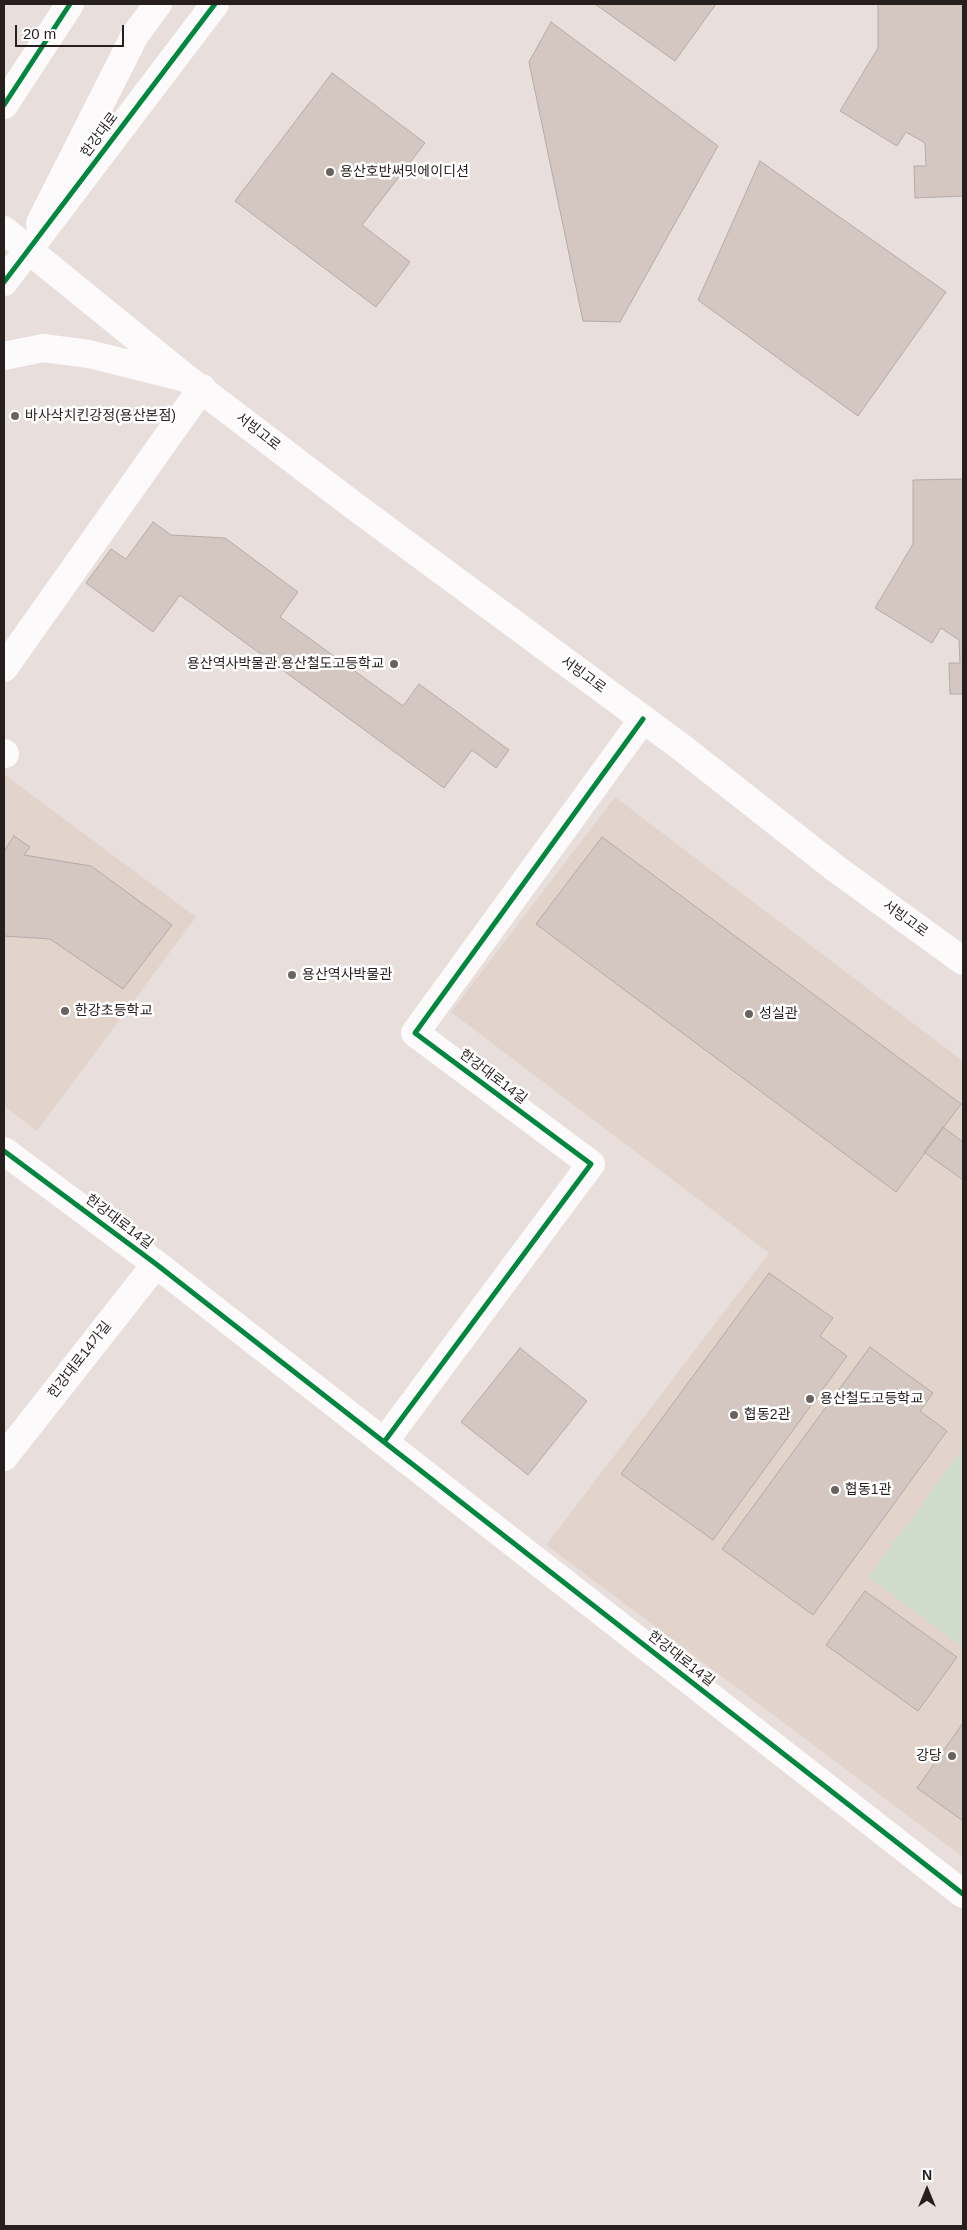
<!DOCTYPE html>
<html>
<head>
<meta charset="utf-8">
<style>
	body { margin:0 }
	#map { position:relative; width:967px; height:2230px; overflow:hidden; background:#e8dfdc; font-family:Arial,sans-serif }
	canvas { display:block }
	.frame { position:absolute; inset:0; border:5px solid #261f1d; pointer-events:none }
	.north { position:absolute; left:902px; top:2165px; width:50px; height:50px; -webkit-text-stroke:4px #fff; paint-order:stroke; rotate:0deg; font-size:14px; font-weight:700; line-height:20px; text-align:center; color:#261f1d }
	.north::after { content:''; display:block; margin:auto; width:18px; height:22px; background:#261f1d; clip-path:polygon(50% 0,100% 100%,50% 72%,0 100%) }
	.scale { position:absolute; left:15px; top:25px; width:109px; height:22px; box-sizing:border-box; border:2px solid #261f1d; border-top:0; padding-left:6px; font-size:15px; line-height:18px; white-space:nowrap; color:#261f1d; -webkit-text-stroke:4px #fff; paint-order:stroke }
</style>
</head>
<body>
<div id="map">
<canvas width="967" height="2230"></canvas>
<div class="frame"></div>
<div class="north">N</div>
<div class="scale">20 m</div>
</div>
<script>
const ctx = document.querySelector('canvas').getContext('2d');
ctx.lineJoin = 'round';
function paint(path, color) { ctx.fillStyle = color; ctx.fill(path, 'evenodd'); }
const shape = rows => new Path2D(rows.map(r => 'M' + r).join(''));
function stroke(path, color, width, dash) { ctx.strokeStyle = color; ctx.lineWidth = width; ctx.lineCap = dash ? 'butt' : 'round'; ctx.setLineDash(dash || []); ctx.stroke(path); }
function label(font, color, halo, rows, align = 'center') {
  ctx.font = font + ' Arial,"Noto Sans KR",sans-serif'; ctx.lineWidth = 5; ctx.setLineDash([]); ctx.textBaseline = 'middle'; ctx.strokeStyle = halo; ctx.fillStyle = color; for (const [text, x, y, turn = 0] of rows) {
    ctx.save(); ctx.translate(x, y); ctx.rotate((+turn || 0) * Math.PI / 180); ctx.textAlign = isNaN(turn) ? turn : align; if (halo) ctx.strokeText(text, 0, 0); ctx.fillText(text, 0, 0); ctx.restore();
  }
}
paint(shape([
	[4,774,196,917,37,1131,4,1106],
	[615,797,963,1061,963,1857,546,1545,769,1253,451,1012]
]), '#e3d4cb');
paint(shape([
	[963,1449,963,1647,868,1577]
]), '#cfdccc');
const building = shape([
	[595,4,716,4,675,61,595,4],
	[878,4,963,4,963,196,915,198,914,166,926,166,925,143,906,132,897,146,840,111,878,48,878,4],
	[551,22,718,146,620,322,583,321,529,62,551,22],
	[332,73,425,143,362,225,410,262,376,307,235,201,332,73],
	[760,161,946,292,858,416,698,300,760,161],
	[963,479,963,694,950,694,949,663,960,663,959,640,941,628,932,643,875,608,913,544,913,480,963,479],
	[153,522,171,535,225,538,298,592,280,617,403,706,419,684,509,750,496,768,472,750,444,788,180,595,153,632,86,583,111,549,126,559,153,522],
	[14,836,30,847,24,855,91,866,172,925,123,989,50,939,4,936,4,851,14,836],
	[602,837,961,1104,896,1192,536,924,602,837],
	[943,1127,963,1142,963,1180,924,1152,943,1127],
	[769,1273,833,1318,820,1336,847,1356,713,1540,621,1474,769,1273],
	[870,1347,933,1393,920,1411,947,1431,813,1615,722,1549,870,1347],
	[520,1348,587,1401,528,1475,461,1422,520,1348],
	[865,1591,957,1657,918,1711,826,1645,865,1591],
	[963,1723,963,1821,917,1788,963,1723]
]);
paint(building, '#d4c7c2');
stroke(building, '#b2aba8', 1);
stroke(shape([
	[40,223,135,35,158,4],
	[4,668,202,388],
	[4,753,5,754],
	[4,1151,156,1264,963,1894],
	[384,1442,591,1164,415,1033,643,719],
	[4,1457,156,1264]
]), '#fcfafa', 28);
stroke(shape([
	[4,105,70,4],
	[4,230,186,378,353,505,681,747,835,868,963,961],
	[4,282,215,4],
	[4,356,43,348,89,354,181,377]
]), '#fcfafa', 28);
stroke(shape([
	[4,105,70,4],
	[4,282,215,4],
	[4,1151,156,1264,963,1894],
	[384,1442,591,1164,415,1033,643,719]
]), '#00873e', 5);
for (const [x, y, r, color] of [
	[330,172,5,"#6a6260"],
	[15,416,5,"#6a6260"],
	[394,664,5,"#6a6260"],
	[292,975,5,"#6a6260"],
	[65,1011,5,"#6a6260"],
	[749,1014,5,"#6a6260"],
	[810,1399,5,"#6a6260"],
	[734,1415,5,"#6a6260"],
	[835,1490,5,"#6a6260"],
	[952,1756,5,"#6a6260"]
]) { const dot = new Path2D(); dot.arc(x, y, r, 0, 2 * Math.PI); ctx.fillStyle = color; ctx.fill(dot); stroke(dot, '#fff', 2); }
label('14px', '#261f1d', '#fff', [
	["한강대로",100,135,-53],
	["서빙고로",258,432,38],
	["서빙고로",583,675,36],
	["서빙고로",905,919,36],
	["한강대로14길",493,1077,37],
	["한강대로14길",119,1222,37],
	["한강대로14가길",80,1360,-52],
	["한강대로14길",681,1659,38]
]);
label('14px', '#261f1d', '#fff', [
	["용산호반써밋에이디션",340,172],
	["바사삭치킨강정(용산본점)",25,416],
	["용산역사박물관.용산철도고등학교",384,664,"right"],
	["용산역사박물관",302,975],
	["한강초등학교",75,1011],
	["성실관",759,1014],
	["용산철도고등학교",820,1399],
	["협동2관",744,1415],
	["협동1관",845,1490],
	["강당",942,1756,"right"]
], 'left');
</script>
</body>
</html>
